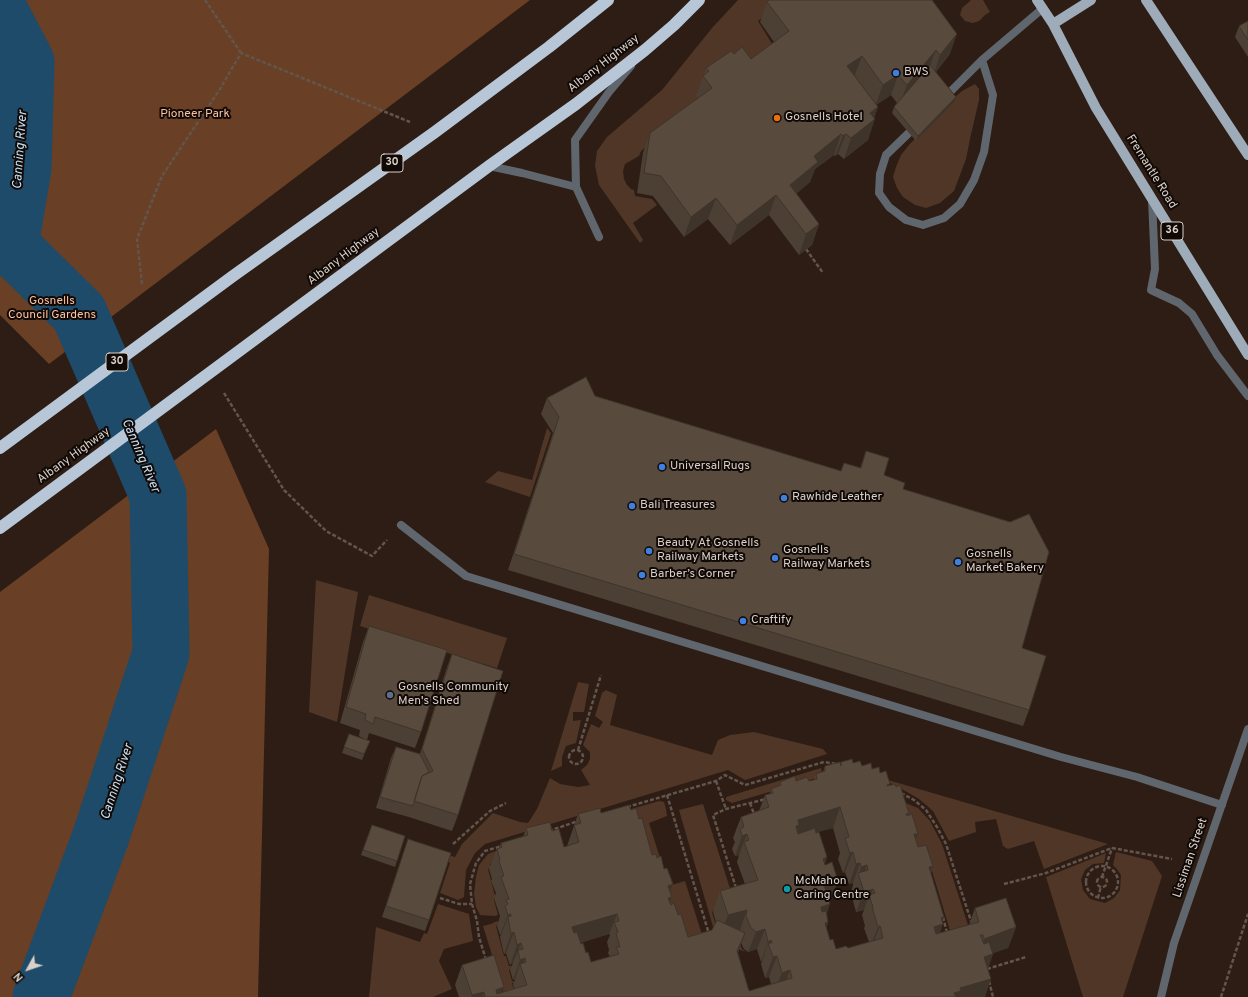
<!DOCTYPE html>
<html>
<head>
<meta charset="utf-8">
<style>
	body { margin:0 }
	#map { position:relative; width:1248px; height:997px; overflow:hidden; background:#2d1d14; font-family:Overpass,sans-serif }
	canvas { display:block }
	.north { position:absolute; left:8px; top:949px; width:40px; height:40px; -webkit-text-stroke:3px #100906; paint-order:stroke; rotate:230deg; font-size:11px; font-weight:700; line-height:16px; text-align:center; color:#dad0c9 }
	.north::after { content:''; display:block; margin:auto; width:14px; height:18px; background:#dad0c9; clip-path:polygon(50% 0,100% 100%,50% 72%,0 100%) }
</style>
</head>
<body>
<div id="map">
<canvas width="1248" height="997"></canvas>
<div class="north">N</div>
</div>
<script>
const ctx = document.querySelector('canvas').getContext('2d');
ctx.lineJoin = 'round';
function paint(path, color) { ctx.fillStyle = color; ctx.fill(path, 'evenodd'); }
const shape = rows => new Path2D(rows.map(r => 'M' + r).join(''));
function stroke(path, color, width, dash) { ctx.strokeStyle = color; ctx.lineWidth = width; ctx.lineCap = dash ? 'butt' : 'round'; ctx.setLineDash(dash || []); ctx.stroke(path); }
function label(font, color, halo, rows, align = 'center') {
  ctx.font = font + ' Overpass,sans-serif'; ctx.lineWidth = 4; ctx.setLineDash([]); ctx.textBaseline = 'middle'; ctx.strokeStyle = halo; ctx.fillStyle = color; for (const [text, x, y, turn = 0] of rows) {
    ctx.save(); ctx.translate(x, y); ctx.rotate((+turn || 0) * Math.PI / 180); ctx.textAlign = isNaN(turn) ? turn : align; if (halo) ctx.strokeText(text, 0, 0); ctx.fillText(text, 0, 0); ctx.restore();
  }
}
paint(shape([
	[738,0,785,0,758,21,777,52,641,151,639,156,625,164,623,171,624,179,627,185,631,189,634,190,635,196,652,199,657,205,633,223,643,240,640,243,599,185,595,166,597,151,607,137,662,90,712,28],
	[971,0,983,0,990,12,985,15,979,21,973,23,965,21,960,15,962,8],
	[975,84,979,89,979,100,970,139,966,159,954,191,940,203,926,208,915,205,903,197,897,188,893,177,896,167,901,155,909,145,954,98,962,91],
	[547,428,551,433,530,497,485,482,498,471,532,480],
	[316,580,358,592,337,722,309,712],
	[369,595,507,638,497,668,360,626],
	[578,682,589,684,584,712,573,712,573,721,581,720,576,743,566,746,562,757,562,766,551,771],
	[606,690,617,695,610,725,712,755,718,740,730,735,754,732,823,749,827,754,745,780,728,770,485,844,475,853,466,870,464,897,458,900,440,893,450,863,445,859,448,855,455,857,462,844,493,813,520,822,528,823,537,809,550,778,560,784,578,787,590,785,581,770,587,765,590,759,590,752,583,745,591,724,599,728,603,722,595,716,602,693],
	[821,768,823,776,732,803,726,800,726,797],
	[881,778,1108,844,1044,869,1034,841,1008,849,1003,846,996,819,975,822,976,832,949,841,933,811,919,799,907,792],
	[659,801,664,802,666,809,667,816,649,823,661,861,600,818],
	[903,802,918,808,930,821,942,844,968,925,952,937,928,858,918,853],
	[703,804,735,904,715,909,712,912,719,936,737,937,742,949,746,952,738,949,716,937,679,810],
	[501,849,511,856,490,864,491,867,488,869,495,896,494,900,498,915,495,916,480,915,476,907,474,894,476,877,479,865,488,854],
	[1116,852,1152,861,1162,876,1123,997,1083,997,1046,877,1106,853,1104,863,1093,864,1085,870,1081,879,1083,890,1090,899,1105,903,1114,898,1120,890,1121,875,1116,868,1113,865],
	[656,874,668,886,685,881,704,941,681,953],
	[438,904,469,914,473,941,444,949,439,961,452,989,433,997,369,997,376,927,420,942,424,933,427,934],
	[497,921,499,924,496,926,504,956,506,956,509,966,512,966,512,968,509,970,512,981,516,982,512,983,515,994,505,997,483,926,491,924]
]), '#503627');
paint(shape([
	[0,0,530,0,49,364,0,315],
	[216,429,269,549,258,997,0,997,0,592]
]), '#693f25');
stroke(shape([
	[0,12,26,62,23,168,10,245,79,313,158,495,161,653,101,836,41,997]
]), '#1e4b69', 57);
stroke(shape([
	[205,0,241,53],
	[806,249,823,273],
	[142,284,137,239,162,176,220,89,241,53,410,122],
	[224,393,284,490,326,531,372,556,387,540],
	'569 757a7 7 0 1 1 14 0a7 7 0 1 1-14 0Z',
	[578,750,601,675],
	[716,781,726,809],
	[901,793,914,800,926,810,937,827,946,844,971,921],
	[667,795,709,934],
	[750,803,754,814],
	[627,807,716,781,725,775,745,785,824,762,837,764],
	[549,831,578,821],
	[453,844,490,811,506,803],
	'1086 882a16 16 0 1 1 32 0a16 16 0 1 1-32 0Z',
	[1102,877,1112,848],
	'1097 882a5 5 0 1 1 10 0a5 5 0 1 1-10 0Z',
	[1004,884,1046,873,1112,848,1172,859],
	[736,888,713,815,726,809,766,799],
	[440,898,459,904,472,904],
	[1098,898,1101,886],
	[943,917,947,933],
	[486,960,479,937,477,921,472,904,470,884,476,863,485,851,502,846],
	[987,969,1026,957],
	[989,981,993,997],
	[1221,997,1248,914]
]), '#63554c', 2.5, [4, 2]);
stroke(shape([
	[944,98,982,60,1042,9],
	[916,126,886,155,880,174,879,193,889,207,906,220,923,225,944,218,960,204,974,180,984,152,993,95,982,60],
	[489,166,522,173,576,187],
	[1152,199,1155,269,1151,290,1179,303,1192,314,1217,355,1248,396],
	[599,237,576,187,575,140,609,92,631,66],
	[401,525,466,576,1061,757,1137,777,1222,805]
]), '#60666d', 8);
stroke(shape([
	[1161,997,1174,943,1248,729]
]), '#60666d', 8);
stroke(shape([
	[1037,0,1053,24,1096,108,1248,355],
	[1146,0,1248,155],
	[1053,24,1091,0]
]), '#9eacb9', 10);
stroke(shape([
	[0,448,233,276,435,132,549,47,608,0],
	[0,528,489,166,576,104,645,50,674,25,699,0]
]), '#b7c7d8', 12);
paint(shape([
	[767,2,950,54,936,72,954,102,916,141,892,113,894,107,897,103,891,95,876,105,878,107,874,118,868,140,844,159,838,154,835,156,834,155,815,169,810,182,796,194,819,224,812,245,799,255,769,215,730,245,708,219,684,237,653,196,637,193,643,153,650,133,698,98,696,96,706,68,734,54,751,59,774,42,760,22],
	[1248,21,1248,57,1235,37,1239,26],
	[595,396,841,471,860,468,866,451,884,475,903,489,1022,648,1029,710,1023,726,508,570,553,433,541,414,547,398],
	[369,626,421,732,415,748,369,733,367,740,370,741,362,760,342,753,349,734,366,740,359,736,360,730,340,723,363,642],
	[452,654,458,815,452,831,409,817,376,808,391,758,396,747,420,754,446,670],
	[841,762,853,763,872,769,880,773,889,786,896,787,909,813,908,816,918,834,916,840,918,847,933,866,931,873,943,922,940,933,969,925,975,908,1016,927,1008,948,993,953,988,968,985,997,459,997,455,985,462,965,502,992,514,988,513,984,515,980,513,980,510,970,513,963,510,965,506,953,504,954,500,937,501,935,500,935,497,926,500,916,494,898,496,893,491,881,492,879,489,869,497,849,499,848,501,843,523,837,526,828,552,831,564,847,567,846,578,814,601,813,631,810,639,819,652,855,657,858,672,897,670,903,678,915,688,937,712,930,716,922,713,912,720,891,745,884,737,862,739,855,735,856,732,849,735,842,733,838,741,817,759,811,765,795,770,794,771,789,779,786,780,782,796,781,809,781,814,780,816,774,823,772,825,766,841,763],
	[833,828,840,853,838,859,843,873,845,872,849,884,853,883,853,885,851,893,856,912,864,910,862,915,865,926,864,928,869,942,848,948,836,949,830,940,826,928,828,922,827,914,829,901,830,901,838,881,825,865,825,864,827,857,816,832],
	[609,934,610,935,607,942,609,950,608,953,610,957,591,962,580,943],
	[741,943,744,949,748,952,757,949,761,962,762,962,761,964,765,978,769,977,771,984,749,991,738,953],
	[372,825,405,836,395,867,361,855],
	[408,839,429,920,425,931,382,917]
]), '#4c4034');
paint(shape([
	[957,34,950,54,933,76,940,55],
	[936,50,928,70,899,106,907,85],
	[862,56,854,77,847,66],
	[898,75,891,95,875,106,883,85],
	[956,97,954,102,916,141,918,136],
	[878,107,873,121,875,119,868,140,844,159,851,138,870,113],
	[841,134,834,155,815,169,810,182,784,204,790,185,814,156],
	[846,134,838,154,835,156,843,136],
	[776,195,769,215,730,245,737,225],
	[716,198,708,219,684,237,691,217],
	[819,224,812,245,799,255,806,234],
	[840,807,833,828,794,839,788,846,798,820],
	[747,834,739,855,735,856,742,836],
	[914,834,918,834,910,855],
	[853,852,845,872,843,873,850,853],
	[827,857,820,878,823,859],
	[860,863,853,883,849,884,856,864],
	[867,865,861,882,859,875,861,867],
	[933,866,925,887,929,867],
	[838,881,830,901,816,905,824,885],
	[673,884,665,904,668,886],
	[873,889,870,897,869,895,864,910,856,912,864,892],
	[672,897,665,917,668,898],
	[830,904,823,925,821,907],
	[747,910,740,930,720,936,728,915],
	[511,914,509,920,508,917,501,935,500,935,508,915],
	[617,914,609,934,565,947,572,927],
	[944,917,942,924,943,924,936,944,934,927,941,918],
	[828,922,821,943,825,923],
	[880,926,872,946,870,947,878,927],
	[1016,927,1008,948,977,959,984,939],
	[765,929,757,949,748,952,756,932],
	[514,932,506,953,504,954,511,934],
	[745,933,737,954,737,951],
	[771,940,769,946,768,943,762,962,761,962,768,942],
	[521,943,513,963,510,965,517,945],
	[993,954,986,975,984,957],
	[777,956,769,977,765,978,773,957],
	[525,958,522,968,520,964,515,980,513,980,520,960],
	[790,970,782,991,774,993,782,973],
	[991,979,985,997,953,997,954,993,960,988],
	[504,987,500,997,493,997,496,990],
	[484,992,482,997,471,997,472,995]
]), '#3e342a');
const building = shape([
	[769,0,932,0,957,34,940,55,936,50,907,85,898,75,883,85,862,56,847,66,878,107,870,113,875,119,851,138,846,134,843,136,841,134,814,156,818,162,790,185,819,224,806,234,776,195,737,225,716,198,691,217,661,176,644,173,650,133,712,88,703,76,709,71,706,68,731,51,734,54,742,47,751,59,789,31,767,2,769,0],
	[1248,21,1248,40,1239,26,1248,21],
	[930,65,956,97,918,136,894,107,930,65],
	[586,377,595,396,841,471,844,463,861,468,866,451,889,458,884,475,905,483,903,489,1010,522,1029,514,1049,552,1022,648,1046,656,1029,710,514,554,559,417,547,398,586,377],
	[369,626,447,650,421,732,375,717,373,724,365,720,366,714,346,707,369,626],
	[452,654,503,671,458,815,414,801,422,776,433,771,422,749,452,654],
	[349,734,370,741,364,754,344,747,349,734],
	[396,747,420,754,429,772,422,776,413,806,380,797,396,747],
	[852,759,853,763,860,761,862,766,871,763,872,769,879,767,880,773,886,771,890,784,887,785,887,786,895,784,896,787,900,785,909,813,906,814,907,816,912,814,918,834,914,834,918,847,926,845,933,866,929,867,944,917,941,918,943,924,934,927,936,934,979,922,975,908,1006,898,1016,927,984,939,983,935,980,935,984,944,989,942,993,954,984,957,991,979,960,988,961,991,954,993,956,997,482,997,485,996,484,992,472,995,462,965,494,955,504,987,496,990,497,994,527,985,520,964,526,962,525,958,520,960,518,950,523,949,521,943,517,945,514,932,511,934,508,917,511,916,511,914,508,915,505,906,508,904,506,900,509,899,501,877,504,876,499,861,500,860,497,849,502,847,501,843,528,835,526,828,550,822,552,831,559,829,564,847,579,842,574,825,581,823,578,814,600,808,601,813,629,805,631,810,636,808,639,819,642,818,652,855,656,854,657,858,661,856,664,869,667,868,673,884,668,886,672,897,668,898,671,905,674,903,678,915,681,914,688,937,712,930,717,920,745,933,737,951,749,991,792,978,790,970,782,973,777,956,773,957,768,943,772,943,771,940,768,942,765,929,756,932,751,928,746,916,747,910,728,915,720,891,758,880,744,842,749,840,747,834,742,836,740,829,744,827,741,817,769,807,765,795,773,793,771,789,781,785,780,782,795,776,796,781,807,777,809,781,817,779,816,774,825,771,825,766,840,762,841,766,841,762,852,759],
	[840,807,849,837,845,838,850,853,853,852,856,864,860,863,861,867,867,865,868,870,858,873,864,892,873,889,875,893,869,895,873,907,872,907,878,927,880,926,883,938,848,948,846,946,836,949,833,939,830,940,825,923,828,922,826,911,822,912,821,907,830,904,824,885,838,881,832,862,825,865,823,859,827,857,819,832,816,833,815,828,798,834,796,826,799,825,798,820,840,807],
	[617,914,619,921,614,922,618,932,616,933,620,947,616,947,619,954,591,962,588,952,586,953,583,943,581,944,577,932,574,933,572,927,617,914],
	[372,825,405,836,397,861,363,850,372,825],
	[408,839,451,853,429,920,386,906,408,839]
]);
paint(building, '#584a3c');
stroke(building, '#3e342a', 1);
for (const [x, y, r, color] of [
	[896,73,4,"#3f7fe0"],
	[777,118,4,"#e8710a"],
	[662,467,4,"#3f7fe0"],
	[784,498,4,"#3f7fe0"],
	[632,506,4,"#3f7fe0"],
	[649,551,4,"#3f7fe0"],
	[775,558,4,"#3f7fe0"],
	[958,562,4,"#3f7fe0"],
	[642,575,4,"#3f7fe0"],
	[743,621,4,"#3f7fe0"],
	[390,695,4,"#5c6f8a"],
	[787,889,4,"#0f9aa8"]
]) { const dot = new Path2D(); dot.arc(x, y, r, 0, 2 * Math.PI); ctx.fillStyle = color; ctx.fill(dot); stroke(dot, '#100906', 1.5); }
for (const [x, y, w] of [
	[392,163,22],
	[1172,231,22],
	[117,362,22]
]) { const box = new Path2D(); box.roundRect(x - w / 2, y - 9, w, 18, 3); ctx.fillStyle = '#100906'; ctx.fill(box); stroke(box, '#dad0c9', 1); }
label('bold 11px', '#dad0c9', null, [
	["30",392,163],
	["36",1172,231],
	["30",117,362]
]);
label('12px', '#dad0c9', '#100906', [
	["Albany Highway",604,64,-38],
	["Fremantle Road",1151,172,58],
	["Albany Highway",344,257,-37],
	["Albany Highway",74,456,-36],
	["Lissiman Street",1191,858,-71]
]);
label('12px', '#dad0c9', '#100906', [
	["BWS",904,73],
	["Gosnells Hotel",785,118],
	["Universal Rugs",670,467],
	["Rawhide Leather",792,498],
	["Bali Treasures",640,506],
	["Beauty At Gosnells",657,544],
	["Railway Markets",657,558],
	["Gosnells",783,551],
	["Railway Markets",783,565],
	["Gosnells",966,555],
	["Market Bakery",966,569],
	["Barber’s Corner",650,575],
	["Craftify",751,621],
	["Gosnells Community",398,688],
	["Men's Shed",398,702],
	["McMahon",795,882],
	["Caring Centre",795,896]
], 'left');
label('12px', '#fcc2a0', '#100906', [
	["Pioneer Park",195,115],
	["Gosnells",52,302],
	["Council Gardens",52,316]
]);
label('italic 13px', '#c7e2f7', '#100906', [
	["Canning River",21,150,-86],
	["Canning River",140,456,67],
	["Canning River",118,782,-72]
]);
</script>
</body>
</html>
